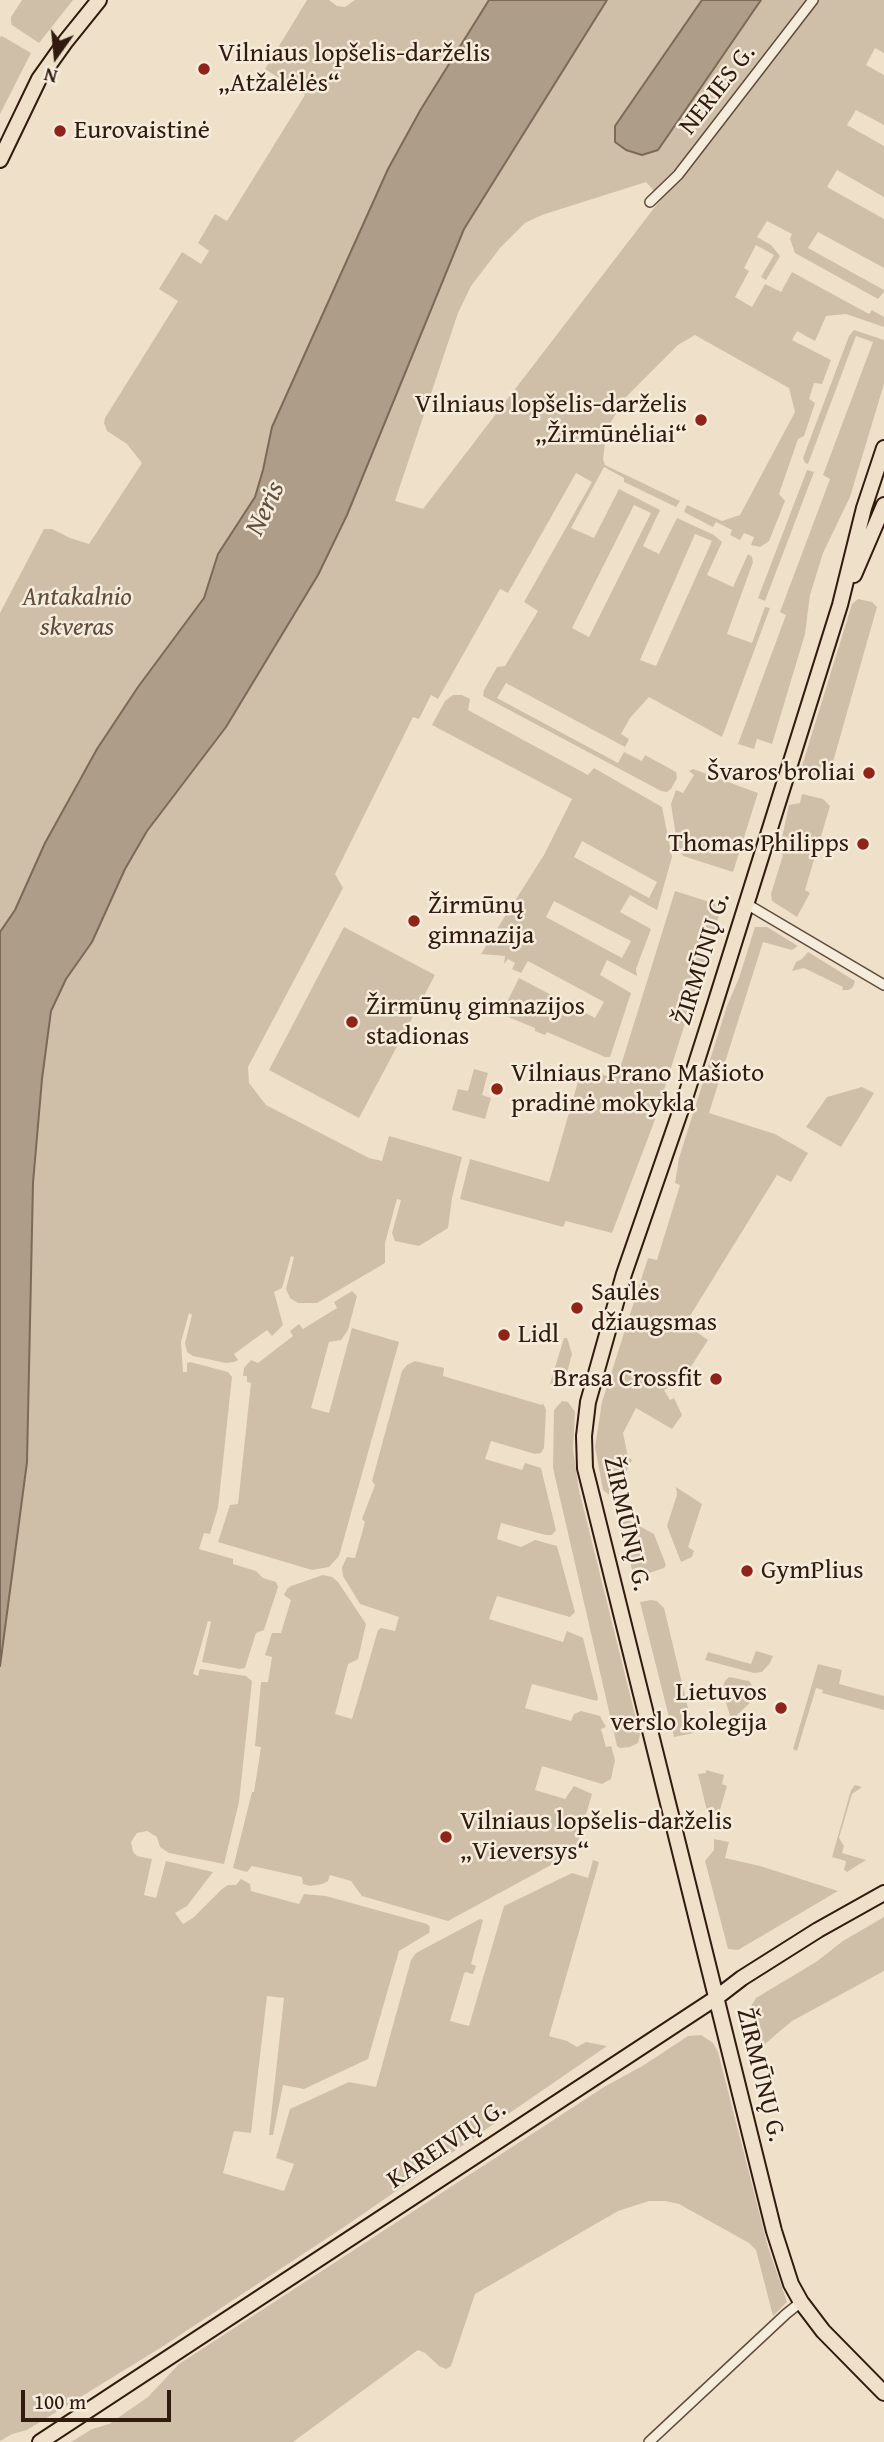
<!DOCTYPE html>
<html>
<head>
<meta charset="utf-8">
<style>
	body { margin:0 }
	#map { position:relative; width:884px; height:2442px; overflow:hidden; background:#efe1c9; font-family:"Gentium Book Plus",serif }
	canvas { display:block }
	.north { position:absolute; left:21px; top:21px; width:70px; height:70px; -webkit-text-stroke:5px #f5ecdc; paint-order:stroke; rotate:195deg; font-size:19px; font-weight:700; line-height:28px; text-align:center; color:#311a0e }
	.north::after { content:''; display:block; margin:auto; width:24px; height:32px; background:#311a0e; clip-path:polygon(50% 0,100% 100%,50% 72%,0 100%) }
	.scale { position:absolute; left:21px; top:2390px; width:150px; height:32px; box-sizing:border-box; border:4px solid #311a0e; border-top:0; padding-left:9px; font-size:21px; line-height:24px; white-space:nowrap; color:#311a0e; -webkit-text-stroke:5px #f5ecdc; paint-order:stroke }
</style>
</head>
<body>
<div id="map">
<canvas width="884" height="2442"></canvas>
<div class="north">N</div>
<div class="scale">100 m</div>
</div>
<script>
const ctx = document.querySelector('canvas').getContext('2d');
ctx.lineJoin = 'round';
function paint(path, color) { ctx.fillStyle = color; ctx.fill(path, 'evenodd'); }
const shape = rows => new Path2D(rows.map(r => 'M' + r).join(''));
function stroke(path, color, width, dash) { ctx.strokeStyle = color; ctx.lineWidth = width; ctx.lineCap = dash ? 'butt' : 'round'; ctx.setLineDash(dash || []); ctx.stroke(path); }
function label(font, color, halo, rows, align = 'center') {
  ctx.font = font + ' "Gentium Book Plus",serif'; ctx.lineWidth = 5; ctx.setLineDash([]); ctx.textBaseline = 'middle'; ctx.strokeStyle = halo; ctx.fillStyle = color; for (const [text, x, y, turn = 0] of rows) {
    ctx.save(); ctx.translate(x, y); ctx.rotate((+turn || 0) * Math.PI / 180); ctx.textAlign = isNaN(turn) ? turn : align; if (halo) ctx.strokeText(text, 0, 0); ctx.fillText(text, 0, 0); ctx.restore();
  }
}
paint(shape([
	[22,0,73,0,39,43,12,25,11,22,11,17],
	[307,0,329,0,337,6,345,7,355,0,489,0,421,109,388,169,272,427,263,470,255,497,218,554,204,598,138,687,79,779,45,843,15,910,0,932,0,613,44,529,52,529,70,538,89,544,142,463,127,444,107,431,104,423,105,418,178,301,159,289,182,252,201,264,209,251,198,243,215,214,227,221,305,95,265,69],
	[607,0,702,0,618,121,658,150,761,0,884,0,884,53,875,48,866,65,884,75,884,125,856,110,847,125,884,146,884,197,837,170,827,187,884,219,884,268,818,232,808,248,884,290,884,292,878,299,795,253,790,239,792,234,767,221,757,237,771,245,780,256,766,280,761,277,774,255,756,245,744,268,749,271,735,297,752,307,765,284,781,292,792,272,869,314,872,310,884,317,884,327,846,314,826,316,815,341,797,331,792,340,831,360,822,384,814,383,809,399,815,403,804,436,798,439,779,494,785,501,769,541,760,547,751,545,754,537,744,533,740,540,730,535,732,530,716,522,713,527,684,512,687,505,722,521,740,515,795,412,789,388,695,335,678,345,625,398,607,429,603,459,605,465,680,501,676,507,624,482,624,478,604,467,571,528,594,538,619,489,660,510,643,546,659,554,677,518,714,535,722,542,707,575,733,587,748,554,752,557,753,562,727,634,752,643,765,607,770,608,722,737,649,697,630,718,621,734,629,739,625,747,506,683,497,698,618,763,624,752,642,761,645,755,676,772,677,778,671,789,667,792,661,791,483,696,484,690,497,667,505,666,538,611,524,602,592,482,576,473,508,593,500,589,438,699,431,695,419,719,413,717,335,874,343,888,248,1067,249,1083,266,1105,369,1158,382,1161,389,1136,462,1157,452,1198,448,1228,419,1246,395,1241,392,1233,401,1200,397,1199,385,1243,385,1263,317,1303,298,1303,290,1298,286,1289,294,1257,291,1256,282,1288,274,1292,283,1325,272,1336,267,1330,234,1354,238,1360,234,1362,226,1363,193,1356,187,1352,185,1343,192,1315,189,1313,181,1342,183,1372,187,1372,187,1363,190,1362,228,1372,232,1377,218,1508,210,1534,204,1533,199,1549,233,1559,233,1564,256,1571,263,1578,276,1582,278,1587,264,1630,256,1633,245,1668,240,1669,202,1662,211,1622,208,1621,193,1674,198,1676,200,1669,246,1676,252,1681,239,1802,224,1864,169,1853,160,1847,157,1837,147,1831,137,1833,131,1842,133,1852,137,1856,152,1859,144,1895,156,1898,166,1861,213,1872,187,1906,175,1913,183,1924,194,1917,222,1889,228,1885,236,1885,241,1879,250,1884,251,1891,299,1904,304,1894,326,1896,427,1924,430,1927,429,1933,399,1951,368,2059,304,2089,283,2085,273,2135,269,2135,284,1998,267,1996,251,2133,234,2131,223,2173,284,2191,294,2164,276,2158,290,2109,349,2082,376,2087,411,1960,416,1953,480,1919,483,1920,471,1964,476,1966,473,1974,465,1972,464,1974,450,2021,469,2026,504,1906,572,1873,588,1878,593,1860,599,1862,549,2036,567,2041,577,2047,586,2042,607,2046,344,2227,165,2345,27,2430,12,2434,0,2441,0,1666,27,1462,33,1183,42,1079,51,1011,66,979,92,942,125,869,147,831,226,727,318,575,347,515,464,229],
	[646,182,661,199,423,509,395,501,458,313,471,286,500,248,525,223,542,215],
	[634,505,651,513,589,637,572,628],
	[695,534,712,541,656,666,640,660],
	[2,36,31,53,0,114,0,37],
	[854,330,884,340,884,384,850,497,823,553,810,595,805,634,772,744,757,739,754,749,738,744,786,615,780,612,830,479,823,475,873,342,856,336,808,464,805,463,803,458,849,336],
	[807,470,814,472,765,601,758,598],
	[858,599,872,602,877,607,829,776,821,782,810,778,802,766,852,604],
	[453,695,462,695,470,699,468,710,588,775,594,768,662,807,672,857,657,910,630,895,620,912,651,929,636,969,637,976,607,960,600,975,631,993,610,1057,605,1057,547,1032,545,1035,535,1031,535,1028,501,1014,519,978,595,1018,604,1002,528,961,521,973,512,969,515,963,508,959,504,964,505,956,481,954,544,855,572,799,432,725,445,701],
	[582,841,657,882,649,898,574,857],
	[554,901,631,941,622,958,546,917],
	[693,769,758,793,733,872,683,856,678,849,671,804,676,790,683,793,694,775,689,771],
	[802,794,823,799,830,806,805,890,810,893,797,917,772,901,771,894,783,855,779,852,789,805,800,803],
	[675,891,722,906,653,1125,612,1233,566,1221,563,1227,460,1199,470,1159,549,1182,582,1068,607,1076,610,1073,618,1075],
	[344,927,435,975,359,1118,269,1070],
	[755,927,767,927,798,946,792,950,763,942,709,1113,775,1134,808,1153,791,1182,777,1175,685,1324,708,1340,683,1379,664,1390,670,1400,674,1398,682,1415,672,1429,636,1408,623,1433,628,1457,632,1460,615,1493,608,1494,603,1490,595,1447,602,1402,648,1258,657,1260,680,1185,675,1183,679,1158,727,1006,739,978],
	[808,952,855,981,853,987,849,990,842,990,843,987,804,968,792,971,796,962,802,959],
	[474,1069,488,1073,482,1095,491,1098,485,1119,452,1110,458,1089,468,1091],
	[862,1087,874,1093,841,1147,806,1127,827,1097],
	[352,1291,357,1296,348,1330,341,1340,329,1342,311,1408,329,1413,352,1328,399,1342,339,1556,329,1567,312,1570,218,1542,230,1505,238,1504,251,1383,247,1382,247,1376,243,1376,244,1368,251,1360,258,1363,293,1336,290,1331,299,1324,303,1329,337,1308,334,1302],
	[564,1338,567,1338,572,1354,563,1388,550,1384],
	[415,1361,444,1368,443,1376,542,1405,543,1403,546,1410,544,1448,541,1453,535,1454,491,1441,485,1459,522,1470,525,1463,541,1468,556,1530,552,1535,546,1535,501,1523,497,1539,521,1547,535,1540,557,1546,575,1612,570,1617,497,1596,489,1619,563,1642,567,1631,583,1638,598,1698,597,1701,532,1684,525,1708,571,1721,574,1714,581,1711,600,1716,606,1727,601,1729,606,1747,611,1746,615,1760,611,1779,602,1784,542,1766,535,1790,565,1799,574,1786,592,1794,575,1852,448,1921,362,1896,351,1881,330,1875,328,1881,322,1884,310,1886,303,1884,302,1877,252,1866,247,1872,233,1868,252,1792,254,1792,261,1747,255,1746,261,1682,268,1682,272,1657,265,1655,272,1633,281,1633,291,1600,284,1595,287,1589,291,1586,323,1575,332,1577,338,1582,366,1624,358,1659,348,1664,335,1714,352,1719,378,1630,381,1628,395,1631,399,1617,360,1604,343,1576,342,1567,347,1557,355,1558,365,1522,362,1519,375,1485,372,1481,402,1371,407,1365],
	[562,1401,568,1402,575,1412,573,1449,579,1490,640,1735,638,1743,630,1747,620,1748,617,1746,553,1468,554,1410],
	[676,1487,702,1504,688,1547,694,1551,692,1557,681,1562,667,1526,677,1495],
	[619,1515,654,1534,666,1565,664,1568,634,1578],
	[651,1600,657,1601,664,1608,694,1733,674,1737,640,1602],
	[756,1651,773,1656,770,1663,762,1672,754,1673,705,1660,708,1652,751,1664],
	[818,1664,842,1670,839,1684,884,1696,884,1710,822,1693,823,1690,816,1688,797,1751,793,1749],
	[729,1677,749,1681,756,1691,753,1700,735,1717,730,1716,722,1689,725,1681],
	[706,1770,724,1775,722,1784,727,1786,717,1820,709,1819,698,1774,706,1773],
	[855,1785,862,1787,852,1794,839,1838,844,1846,842,1853,866,1860,847,1872,844,1870,846,1861,832,1857,851,1790],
	[714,1839,729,1842,725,1858,760,1866,838,1891,738,1950,728,1949,705,1861,714,1850],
	[884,1917,884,1971,792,2021,759,2049,750,2008,756,1998,816,1962,843,1941],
	[701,2035,713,2043,718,2052,768,2247,787,2302,773,2316,756,2250,749,2243,679,2204,665,2201,649,2201,618,2211,475,2294,451,2366,446,2369,439,2366,425,2353,418,2350,293,2442,71,2442,92,2429,109,2424,148,2397,179,2364,604,2087,644,2065,688,2036]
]), '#cfbfa9');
const water = shape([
	[489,0,607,0,464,229,347,515,318,575,226,727,147,831,125,869,92,942,66,979,51,1011,42,1079,33,1183,27,1462,0,1666,0,932,15,910,45,843,97,749,138,687,204,598,218,554,255,497,263,470,272,427,388,169,421,109,489,0],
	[702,0,761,0,658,150,642,155,626,150,615,142,615,126,702,0]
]);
paint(water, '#ae9d89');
stroke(water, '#7c6958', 2);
const street = shape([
	[650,202,678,175,813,0],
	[745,903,884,985],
	[649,2442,786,2314,801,2302]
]);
const primary = shape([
	[0,160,39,79,66,41,99,0],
	[884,448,864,508,840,605,715,1004,686,1095,624,1274,588,1402,584,1436,585,1468,590,1488,774,2231,791,2284,801,2302,823,2331,884,2393],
	[854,575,884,505],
	[40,2442,716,1998,742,1978,818,1930,884,1893]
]);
stroke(street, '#604c3d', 12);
stroke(primary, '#311a0e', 18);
stroke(street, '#f5ecdc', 9);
stroke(primary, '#efe1c9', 14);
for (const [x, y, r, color] of [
	[204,69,7,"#8f2418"],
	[60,131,7,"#8f2418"],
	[701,420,7,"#8f2418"],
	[869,773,7,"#8f2418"],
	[863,844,7,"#8f2418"],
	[414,921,7,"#8f2418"],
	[352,1022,7,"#8f2418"],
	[497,1089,7,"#8f2418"],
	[577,1308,7,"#8f2418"],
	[504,1335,7,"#8f2418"],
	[716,1379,7,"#8f2418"],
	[747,1571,7,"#8f2418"],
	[781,1708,7,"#8f2418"],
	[446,1837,7,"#8f2418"]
]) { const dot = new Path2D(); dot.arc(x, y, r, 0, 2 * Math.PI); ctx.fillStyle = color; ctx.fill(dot); stroke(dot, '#f5ecdc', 2.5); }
label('26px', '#311a0e', '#f5ecdc', [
	["Vilniaus lopšelis-darželis",218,54],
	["„Atžalėlės“",218,84],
	["Eurovaistinė",74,131],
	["Vilniaus lopšelis-darželis",687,405,"right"],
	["„Žirmūnėliai“",687,435,"right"],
	["Švaros broliai",855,773,"right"],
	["Thomas Philipps",849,844,"right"],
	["Žirmūnų",428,906],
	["gimnazija",428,936],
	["Žirmūnų gimnazijos",366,1007],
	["stadionas",366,1037],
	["Vilniaus Prano Mašioto",511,1074],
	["pradinė mokykla",511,1104],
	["Saulės",591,1293],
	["džiaugsmas",591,1323],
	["Lidl",518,1335],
	["Brasa Crossfit",702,1379,"right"],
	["GymPlius",761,1571],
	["Lietuvos",767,1693,"right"],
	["verslo kolegija",767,1723,"right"],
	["Vilniaus lopšelis-darželis",460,1822],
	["„Vieversys“",460,1852]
], 'left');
label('26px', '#311a0e', '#f5ecdc', [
	["NERIES G.",718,90,-52],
	["ŽIRMŪNŲ G.",703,959,-73],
	["ŽIRMŪNŲ G.",626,1524,77],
	["ŽIRMŪNŲ G.",760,2075,76],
	["KAREIVIŲ G.",447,2145,-34]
]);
label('italic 26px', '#604c3c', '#f5ecdc', [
	["Antakalnio",77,598],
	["skveras",77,628]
]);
label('italic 28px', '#634e3f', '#f5ecdc', [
	["Neris",266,509,-65]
]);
</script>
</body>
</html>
